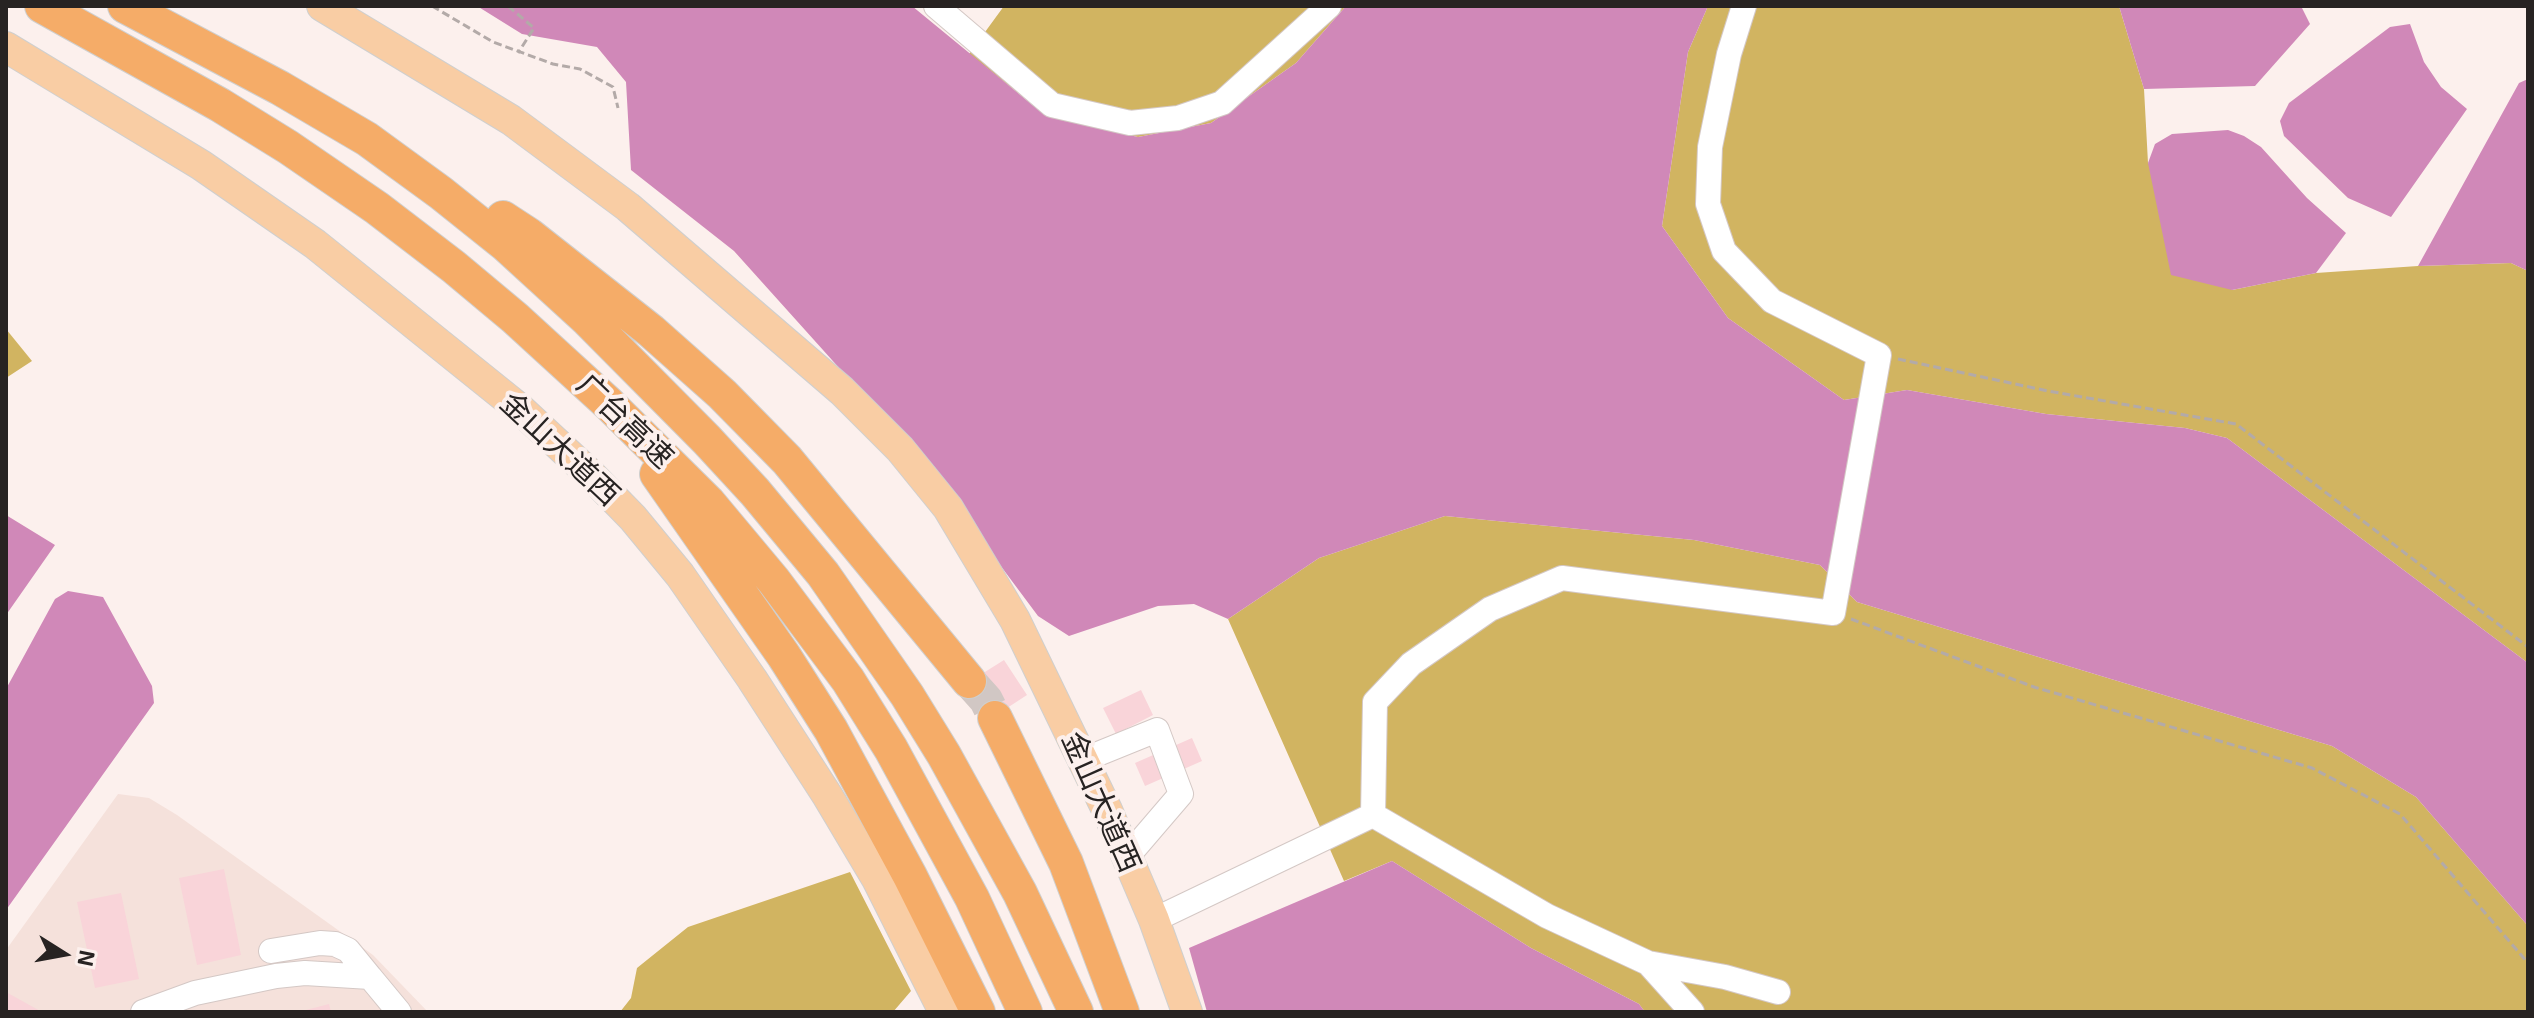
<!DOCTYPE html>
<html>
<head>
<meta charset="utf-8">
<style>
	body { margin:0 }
	#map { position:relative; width:2534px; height:1018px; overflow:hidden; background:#fcf0ed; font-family:"Exo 2",sans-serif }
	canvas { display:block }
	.frame { position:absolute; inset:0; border:8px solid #272322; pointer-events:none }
	.north { position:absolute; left:24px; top:914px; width:80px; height:80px; -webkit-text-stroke:6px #fcf0ed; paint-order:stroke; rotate:101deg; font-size:22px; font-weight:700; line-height:32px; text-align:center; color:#272322 }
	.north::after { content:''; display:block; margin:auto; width:28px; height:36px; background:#272322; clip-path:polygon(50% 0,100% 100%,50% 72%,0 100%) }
</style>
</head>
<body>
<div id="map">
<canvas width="2534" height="1018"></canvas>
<div class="frame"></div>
<div class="north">N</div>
</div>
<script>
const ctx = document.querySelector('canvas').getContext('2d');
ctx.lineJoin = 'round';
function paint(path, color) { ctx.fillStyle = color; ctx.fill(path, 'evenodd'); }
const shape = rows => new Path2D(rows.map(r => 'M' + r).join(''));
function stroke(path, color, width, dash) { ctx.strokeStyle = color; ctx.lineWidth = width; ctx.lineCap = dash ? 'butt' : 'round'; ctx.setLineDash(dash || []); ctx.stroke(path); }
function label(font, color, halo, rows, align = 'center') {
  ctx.font = font + ' "Exo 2","Noto Sans SC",sans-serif'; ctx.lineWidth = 8; ctx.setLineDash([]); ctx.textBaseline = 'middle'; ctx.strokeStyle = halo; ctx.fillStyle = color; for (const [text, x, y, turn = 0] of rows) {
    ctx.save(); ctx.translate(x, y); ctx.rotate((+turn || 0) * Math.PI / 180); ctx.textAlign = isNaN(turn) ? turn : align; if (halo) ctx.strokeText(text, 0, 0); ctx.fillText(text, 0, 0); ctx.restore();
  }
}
paint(shape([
	[118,794,149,798,177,815,373,955,428,1012,6,1012,6,950]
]), '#f5e1db');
paint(shape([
	[1004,6,1346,6,1296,63,1211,123,1138,137,1047,116,969,54],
	[1708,6,2119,6,2144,89,2148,163,2232,290,2316,273,2418,266,2511,263,2528,271,2528,663,2227,438,2185,428,2046,414,1907,390,1844,400,1728,318,1662,226,1688,52],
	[6,329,32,361,6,378],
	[1445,516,1694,540,1820,565,1857,602,2332,746,2416,797,2528,926,2528,1012,1645,1012,1639,1004,1531,948,1392,861,1344,881,1228,619,1319,558],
	[850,872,911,991,893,1012,620,1012,631,998,637,968,688,927]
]), '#d1b461');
paint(shape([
	[477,6,912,6,1046,116,1138,137,1211,123,1296,63,1346,6,1708,6,1688,52,1662,226,1728,318,1844,400,1907,390,2046,414,2185,428,2227,438,2528,663,2528,926,2416,797,2332,746,1857,602,1820,565,1694,540,1445,516,1319,558,1228,619,1194,604,1158,606,1069,636,1038,616,921,459,734,251,631,170,626,82,597,47,522,34],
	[2119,6,2301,6,2310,24,2255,86,2144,89],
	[2410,24,2424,62,2441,87,2467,109,2391,217,2348,198,2284,136,2280,121,2289,103,2390,27],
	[2528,79,2528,271,2511,263,2418,266,2519,83],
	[2228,130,2244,136,2261,147,2307,198,2346,233,2316,273,2232,290,2171,275,2148,163,2155,144,2172,134],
	[6,515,55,545,6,615],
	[68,591,103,597,152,686,154,703,6,910,6,689,55,599],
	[1392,861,1531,948,1639,1004,1645,1012,1207,1012,1189,948]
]), '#d088b8');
paint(shape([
	[1004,660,1027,695,984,723,961,687],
	[1141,690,1153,715,1116,734,1103,708],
	[1192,738,1202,761,1145,786,1135,763],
	[224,869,241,955,197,965,179,878],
	[121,893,139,979,95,988,77,902],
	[6,992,42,1012,6,1012],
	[329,1004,331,1012,302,1012,302,1011]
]), '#f9d4d9');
stroke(shape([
	[969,681,986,700,995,718]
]), '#d1c7c4', 34, [34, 17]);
const minor = shape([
	[936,6,1052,105,1130,123,1178,118,1222,103,1329,6],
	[1083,760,1157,730,1181,794,1127,857],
	[1154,920,1373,815],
	[271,951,320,943,335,944,348,950,370,977],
	[1648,963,1725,977,1778,992],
	[143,1012,195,993,276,976,305,973,370,977,399,1012],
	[1692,1012,1648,963,1547,916,1373,815,1375,702,1411,664,1490,609,1562,578,1833,613,1879,355,1772,301,1724,251,1708,204,1710,147,1729,54,1744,6]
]);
const major = shape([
	[322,6,511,120,628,207,842,391,900,449,948,508,1015,620,1107,810,1154,920,1187,1012],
	[6,47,201,165,315,244,520,409,591,475,633,518,680,575,752,679,827,795,877,879,944,1012]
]);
const highway = shape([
	[42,6,220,105,288,147,377,208,454,267,515,318,609,404,708,502,774,581,848,680,891,749,972,898,1025,1012],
	[125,6,280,88,367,139,441,193,506,245,588,320,707,440,755,492,823,574,907,695,944,755,1020,893,1076,1012],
	[503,218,529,235,651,331,722,394,787,460,969,681],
	[657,474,784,656,831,730,910,876,978,1012],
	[995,718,1066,863,1122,1012]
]);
stroke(minor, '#d4c8c5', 26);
stroke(major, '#cfcfce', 32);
stroke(highway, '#cfcfce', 36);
stroke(shape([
	[432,6,493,42,553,64,580,69,613,87,618,108],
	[508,6,534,28,518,53],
	[1898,359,2048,391,2236,424,2528,647],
	[1851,619,2034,687,2312,768,2400,814,2528,963]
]), '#b3aaa8', 3, [8, 4]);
stroke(minor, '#fff', 24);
stroke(major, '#f9cda4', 30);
stroke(highway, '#f5ac68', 34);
label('30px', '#272322', '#fcf0ed', [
	["广台高速",625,421,44],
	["金山大道西",560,449,43],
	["金山大道西",1101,802,66]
]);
</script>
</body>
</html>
